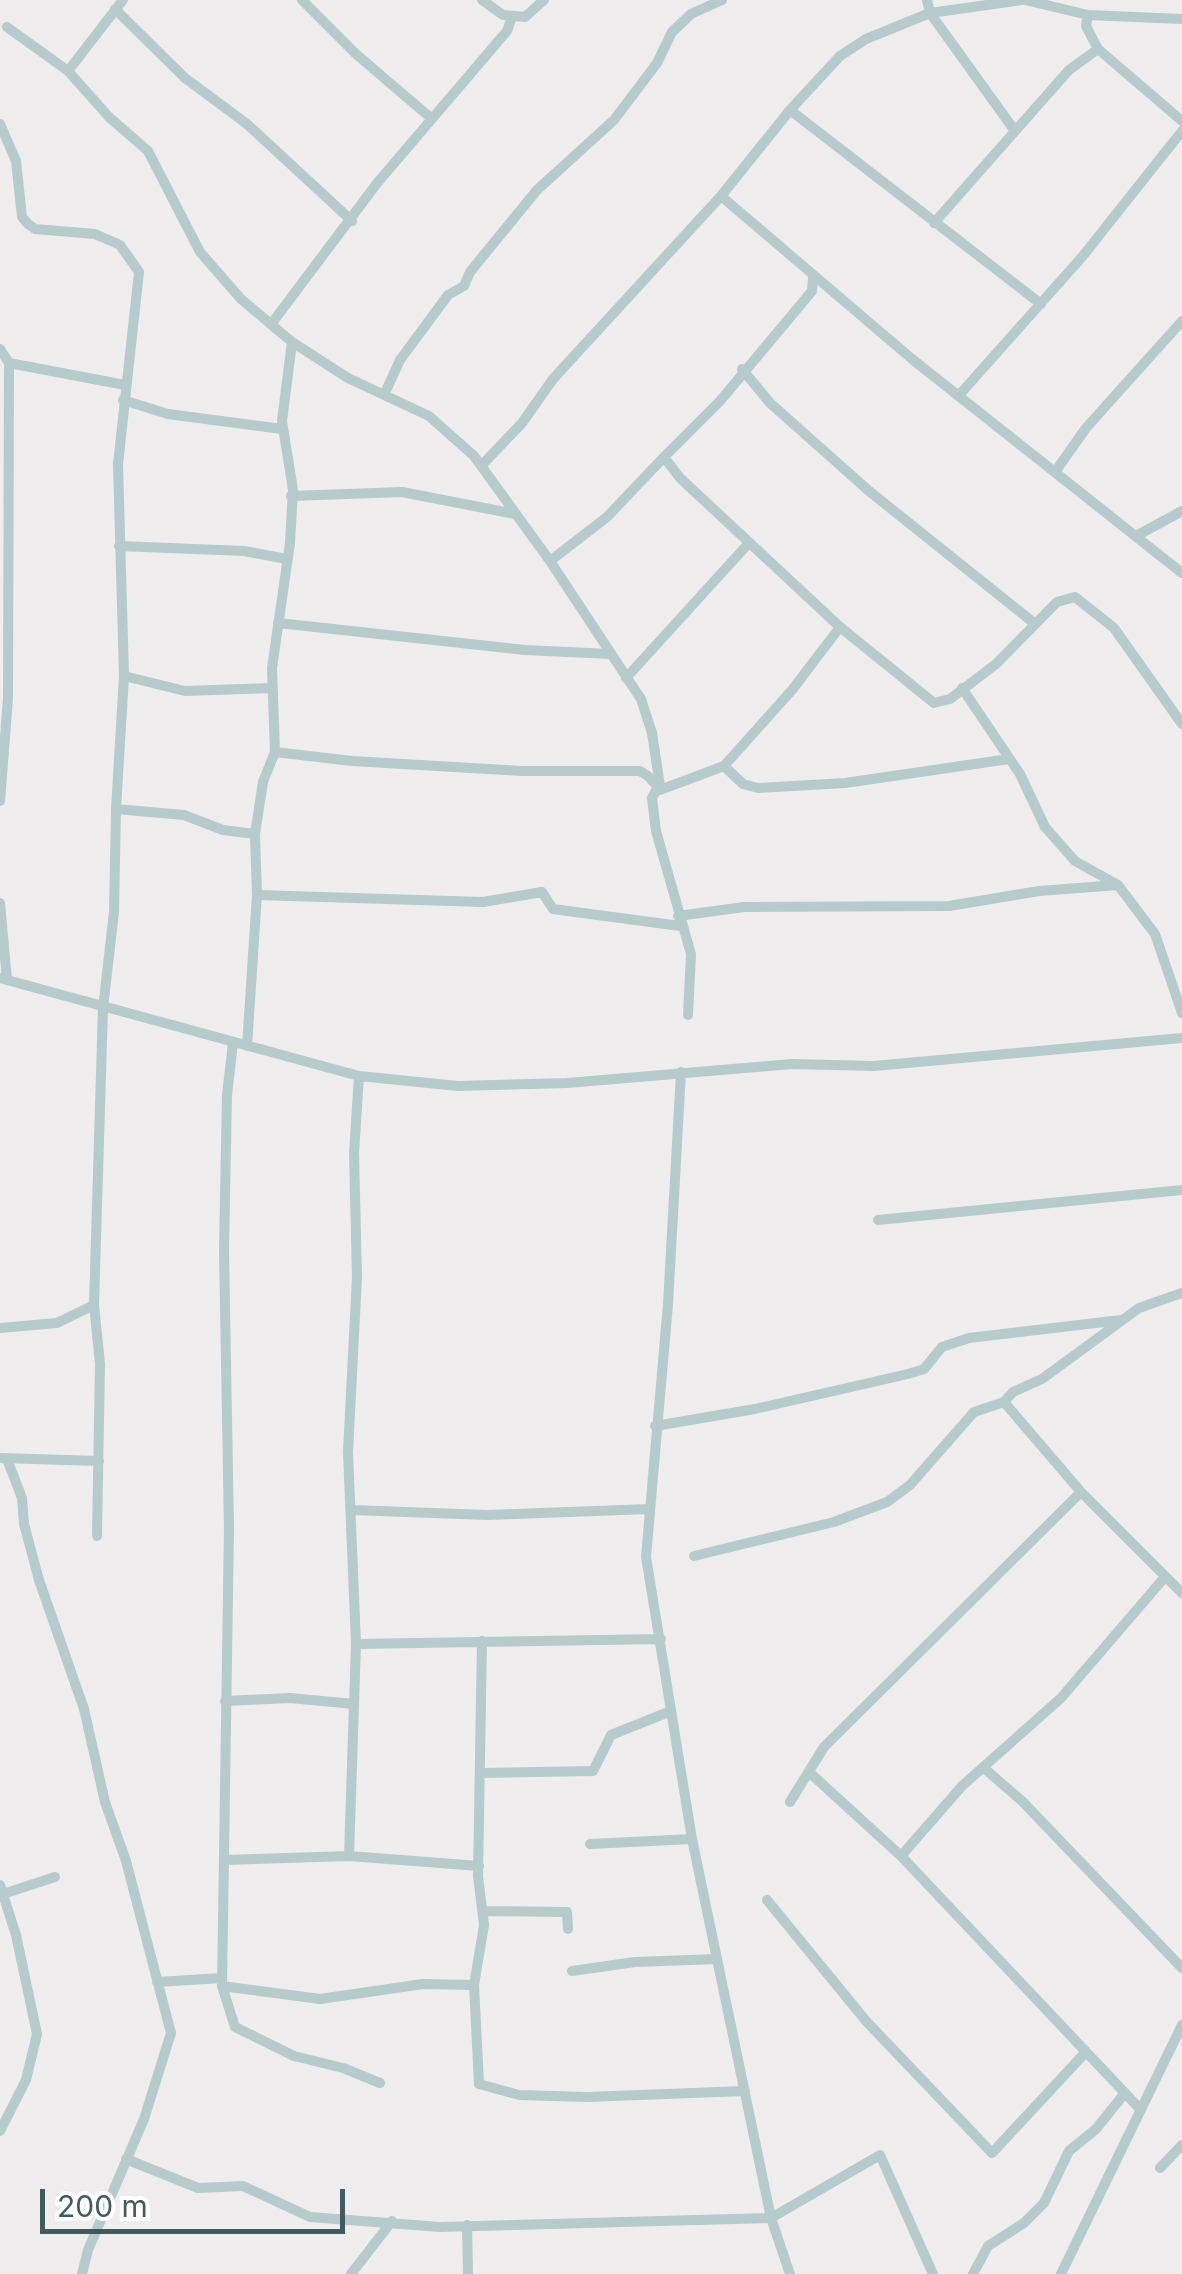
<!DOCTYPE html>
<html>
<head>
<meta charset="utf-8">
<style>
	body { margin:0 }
	#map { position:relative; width:1182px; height:2274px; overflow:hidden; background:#f0edee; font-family:Inter,sans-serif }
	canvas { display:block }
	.scale { position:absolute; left:40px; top:2189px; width:305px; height:45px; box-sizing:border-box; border:5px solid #435a5c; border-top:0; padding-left:12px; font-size:30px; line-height:35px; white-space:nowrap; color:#435a5c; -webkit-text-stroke:8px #fff; paint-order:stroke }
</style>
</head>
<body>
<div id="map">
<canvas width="1182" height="2274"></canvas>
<div class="scale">200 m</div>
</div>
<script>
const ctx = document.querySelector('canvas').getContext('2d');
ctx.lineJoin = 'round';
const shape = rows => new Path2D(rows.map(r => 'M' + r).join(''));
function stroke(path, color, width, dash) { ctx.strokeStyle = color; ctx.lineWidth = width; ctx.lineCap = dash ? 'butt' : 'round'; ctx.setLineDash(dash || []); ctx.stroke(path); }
stroke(shape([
	[302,0,356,54,432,119],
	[482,0,503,15,525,17,544,0],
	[927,0,930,13,1015,131],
	[1025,0,1088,15,1182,19],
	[115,9,185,78,247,124,352,221],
	[1088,15,1086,26,1098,49,1182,121],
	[7,27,68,71,109,117,148,151,200,252,241,299,292,342,348,378,429,416,474,456,550,561,641,699,652,733,660,786],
	[68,71,123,0],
	[790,110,1041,304],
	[0,124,16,161,22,217,28,224,35,229,95,234,120,245,139,272,118,464,124,676,116,809],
	[721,196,790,110,840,56,866,39,930,13,1022,0],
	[934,223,1069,70,1098,49],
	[813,278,812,291,720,401,664,457,680,478,840,627,934,703,950,699,996,664,1057,602,1075,597,1114,628,1182,724],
	[272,323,378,182,507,31,512,17],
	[0,349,9,363,125,385],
	[742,369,770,403,869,491,1034,623],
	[385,393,400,360,448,295,464,286,470,272,537,190,614,120,657,63,672,32,691,14,722,0],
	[961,393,1082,257,1182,131],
	[123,400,168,414,282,429],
	[481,466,522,423,553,379,721,196,912,359,1182,573],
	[1055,472,1086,428,1182,321],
	[291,496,402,492,515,514],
	[1138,535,1182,511],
	[119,546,244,551,287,559],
	[550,561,607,517,664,457],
	[278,623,525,650,610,654],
	[124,676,185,691,272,688],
	[626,678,748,544],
	[962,688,1020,774,1045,827,1075,861,1118,885,1155,934,1182,1013],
	[275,752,352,761,522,771,640,771,648,776,658,787,652,798,656,831,691,954,688,1015],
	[724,766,743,784,758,788,845,783,1009,759],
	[657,791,724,766,792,690,840,627],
	[0,801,8,698,9,363],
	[257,895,483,902,542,892,553,909,680,926],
	[0,903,7,980],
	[678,916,744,907,949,906,1039,891,1118,885],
	[0,978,359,1076,458,1086,567,1083,792,1064,874,1066,1182,1038],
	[233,1043,227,1095,224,1250,229,1528,222,1986,235,2027,294,2056,343,2068,380,2083],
	[247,1046,257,895,255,834,263,782,275,752,272,668,290,543,293,490,282,421,292,342],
	[681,1072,668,1304,646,1557,692,1839,771,2218,790,2274],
	[878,1220,1182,1190],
	[0,1328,57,1323,94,1305],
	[1004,1402,1081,1492,1182,1593],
	[655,1426,755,1409,908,1374,924,1369,942,1347,969,1338,1121,1320],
	[0,1458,99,1461],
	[7,1459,22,1498,24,1524,39,1580,84,1709,105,1802,126,1861,171,2033,144,2119,88,2250,82,2274],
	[352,1510,487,1515,650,1509],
	[97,1536,100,1364,94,1305,103,1008,114,912,116,809,184,815,223,830,255,834],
	[694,1556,834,1522,887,1502,910,1485,974,1412,1004,1402,1013,1392,1042,1379,1139,1308,1182,1293],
	[482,1641,478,1876,484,1925,474,1985,479,2084,519,2095,587,2097,745,2091],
	[356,1644,348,1452,357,1277,354,1153,359,1076],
	[225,1701,290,1698,354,1704],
	[985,1769,1022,1801,1182,1968],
	[809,1772,901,1856],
	[481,1773,593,1771,611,1735,671,1711],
	[790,1802,824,1747,1081,1492],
	[590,1844,692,1839],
	[349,1856,356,1644,661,1639],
	[224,1860,349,1856,479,1866],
	[0,1885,16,1935,37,2034,26,2080,0,2131],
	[3,1894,55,1877],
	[767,1900,866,2021,992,2153,1084,2054],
	[484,1911,567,1912,568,1929],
	[572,1971,635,1962,717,1959],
	[157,1982,222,1978],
	[222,1986,320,1999,423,1984,474,1985],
	[1141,2110,901,1856,962,1786,1061,1698,1164,1578],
	[126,2159,198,2188,243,2186,310,2217,440,2227,771,2218,880,2155,933,2274],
	[1160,2168,1182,2145],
	[467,2225,468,2274],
	[351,2274,392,2221],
	[973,2274,988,2246,1024,2223,1044,2203,1069,2151,1096,2129,1125,2093],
	[1061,2274,1182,2025]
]), '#b7cacc', 10);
</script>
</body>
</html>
